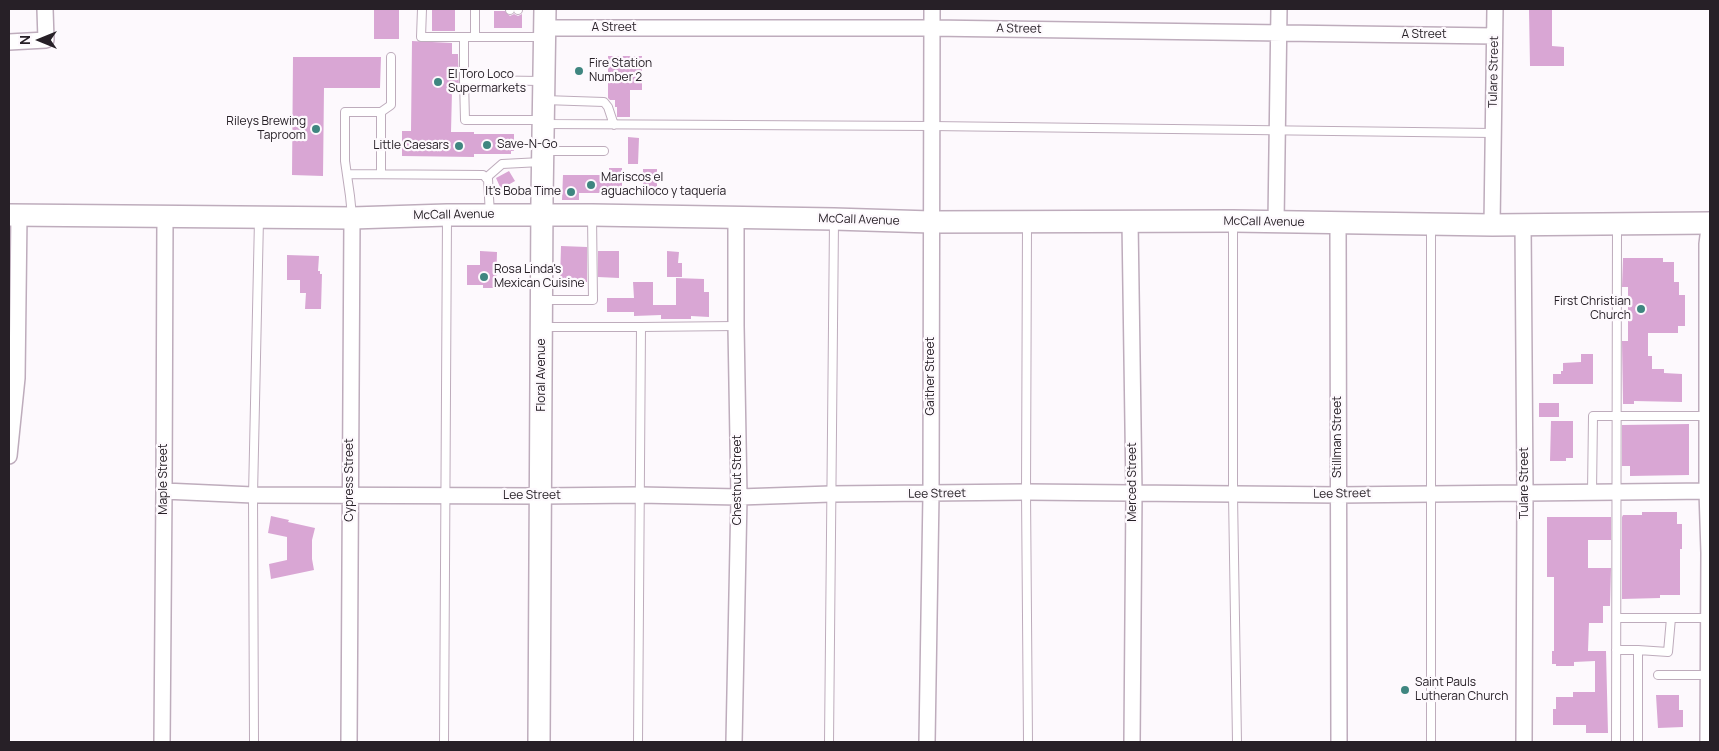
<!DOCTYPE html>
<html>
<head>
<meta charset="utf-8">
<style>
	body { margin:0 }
	#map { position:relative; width:1719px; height:751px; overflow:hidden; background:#fdf9fd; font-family:Manrope,sans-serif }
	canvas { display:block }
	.frame { position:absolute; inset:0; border:10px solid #272027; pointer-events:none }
	.north { position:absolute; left:15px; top:15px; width:50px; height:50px; -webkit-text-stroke:4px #fdf9fd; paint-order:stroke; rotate:270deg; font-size:14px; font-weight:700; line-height:20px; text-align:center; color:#272027 }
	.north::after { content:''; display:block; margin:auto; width:18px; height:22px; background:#272027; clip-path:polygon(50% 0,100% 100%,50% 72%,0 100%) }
</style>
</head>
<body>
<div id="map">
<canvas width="1719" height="751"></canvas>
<div class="frame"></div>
<div class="north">N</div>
</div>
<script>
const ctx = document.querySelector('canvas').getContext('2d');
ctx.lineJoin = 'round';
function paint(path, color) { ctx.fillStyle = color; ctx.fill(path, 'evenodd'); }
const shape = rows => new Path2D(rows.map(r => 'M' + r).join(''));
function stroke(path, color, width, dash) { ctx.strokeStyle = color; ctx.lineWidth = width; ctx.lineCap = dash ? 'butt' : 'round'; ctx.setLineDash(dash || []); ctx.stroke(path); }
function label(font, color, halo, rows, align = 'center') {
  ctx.font = font + ' Manrope,sans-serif'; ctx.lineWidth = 4.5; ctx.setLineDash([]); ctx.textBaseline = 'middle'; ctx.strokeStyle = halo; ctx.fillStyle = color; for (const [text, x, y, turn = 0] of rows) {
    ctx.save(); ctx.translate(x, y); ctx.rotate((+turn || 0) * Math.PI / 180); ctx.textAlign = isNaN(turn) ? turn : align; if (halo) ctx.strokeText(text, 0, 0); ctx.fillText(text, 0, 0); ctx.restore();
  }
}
paint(shape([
	[374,9,399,9,399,39,374,39],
	[432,9,455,9,455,31,432,31],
	[1529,9,1552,9,1552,46,1564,47,1564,66,1530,66],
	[494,11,505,11,510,16,514,14,518,16,522,14,522,28,494,28],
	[412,41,452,43,452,54,458,54,459,91,452,91,451,132,474,132,474,134,514,134,514,151,511,151,511,154,474,154,474,157,402,156,402,131,411,131],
	[608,56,642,56,642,90,630,90,630,117,617,117,617,107,615,107,615,100,610,100,608,98],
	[293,57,381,57,380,88,324,88,323,176,292,175],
	[628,137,639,138,638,164,628,164],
	[609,168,622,168,622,191,605,190,605,193,579,193,579,200,562,200,563,175,609,175],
	[643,169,657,169,657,192,643,192],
	[509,171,515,181,501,189,496,178],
	[561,246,587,247,587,282,560,282],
	[480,251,497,252,496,288,483,288,483,285,467,285,467,265,480,265],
	[598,251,619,251,619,278,598,277],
	[667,251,679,252,678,263,682,263,682,277,667,277],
	[287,255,319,256,318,271,320,271,320,274,322,274,321,309,305,309,306,293,300,293,300,280,287,280],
	[1623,258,1663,258,1663,262,1674,262,1674,282,1679,282,1679,295,1685,295,1685,326,1678,326,1678,333,1648,333,1648,356,1652,356,1652,369,1664,369,1664,373,1682,374,1682,402,1634,401,1634,404,1623,404,1622,341,1628,341,1628,287,1622,287],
	[676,278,704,279,704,292,709,292,709,317,691,316,691,319,661,319,661,315,634,316,634,312,607,312,607,298,634,298,633,282,653,282,653,305,676,305],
	[1581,354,1593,354,1593,384,1553,384,1553,374,1561,374,1561,371,1563,371,1563,363,1581,362],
	[1539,403,1559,403,1559,417,1539,417],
	[1551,421,1573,421,1573,458,1566,458,1566,461,1550,461],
	[1689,424,1689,475,1630,476,1630,466,1622,466,1622,425],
	[1642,512,1677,512,1677,524,1682,524,1682,549,1680,549,1680,595,1660,595,1660,598,1622,599,1622,517,1623,515,1642,515],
	[271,516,289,520,288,522,315,528,312,540,312,559,314,570,271,579,269,564,287,560,287,537,268,533],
	[1547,517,1611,517,1611,540,1588,540,1588,568,1611,568,1610,606,1603,606,1603,623,1589,623,1588,651,1606,651,1608,733,1586,733,1586,725,1553,725,1553,709,1556,709,1556,697,1573,697,1573,692,1595,692,1595,661,1574,662,1574,666,1556,666,1556,664,1552,664,1552,651,1554,651,1554,577,1547,577],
	[1656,695,1679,695,1679,710,1683,710,1683,727,1658,728]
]), '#d9a6d4');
const lane = shape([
	[422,9,421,37,543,37],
	[510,9,510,10],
	[518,10,518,9],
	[464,37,464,80,542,81],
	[475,37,475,9],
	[464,80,465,120,541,120],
	[544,100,604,102,608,107,614,125],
	[381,112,391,105,391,57],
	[545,124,931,126,1493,133],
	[545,151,604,151],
	[347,174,483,175,488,179,490,215],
	[486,178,502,164,541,162],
	[352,216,350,196,345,161,345,112,381,112,381,174],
	[1233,222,1233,495,1237,742],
	[1027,224,1026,492,1028,742],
	[1431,224,1431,742],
	[544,300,593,300,592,216],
	[543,327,641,327,638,742],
	[641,327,736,326],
	[1592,492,1593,416,1707,416],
	[1617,618,1671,618,1668,652,1638,650],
	[1671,618,1707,618],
	[1616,650,1638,650,1638,742],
	[1658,675,1709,675],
	[254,742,253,495,259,219],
	[444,742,447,217],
	[829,742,834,221],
	[1616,742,1617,224]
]);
const street = shape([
	[545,28,931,28,1494,36],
	[9,42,46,40,45,9],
	[1130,221,1134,493,1132,742],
	[1276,222,1279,9],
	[1338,222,1339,742],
	[1523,224,1525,492,1524,742],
	[1492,225,1495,9],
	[9,456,17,378,19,215],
	[164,491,253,495,541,496,639,495,739,497,831,494,1026,492,1339,495,1710,491],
	[162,742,164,491,165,216],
	[349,742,352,218],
	[734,742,739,497,736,326,736,217],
	[927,742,931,494,932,9],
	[1708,742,1709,553,1707,491,1707,244,1710,220]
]);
const secondary = shape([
	[9,215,352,218,447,215,592,215,834,219,931,222,1233,221,1492,225,1710,223],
	[539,742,542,199,545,9]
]);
stroke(lane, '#beacbc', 10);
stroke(street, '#beacbc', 18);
stroke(secondary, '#beacbc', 24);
stroke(lane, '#fff', 8);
stroke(street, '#fff', 15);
stroke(secondary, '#fff', 21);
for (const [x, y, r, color] of [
	[579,71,5,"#3f8680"],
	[438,82,5,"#3f8680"],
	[316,129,5,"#3f8680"],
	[487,145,5,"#3f8680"],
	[459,146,5,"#3f8680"],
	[591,185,5,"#3f8680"],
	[571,192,5,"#3f8680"],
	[484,277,5,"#3f8680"],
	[1641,309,5,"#3f8680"],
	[1405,690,5,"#3f8680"]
]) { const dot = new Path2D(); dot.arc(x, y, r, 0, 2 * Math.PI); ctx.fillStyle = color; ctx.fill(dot); stroke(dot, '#fdf9fd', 2); }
label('12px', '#272027', '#fdf9fd', [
	["A Street",614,28],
	["A Street",1019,29,1],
	["A Street",1424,35],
	["Tulare Street",1494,72,-89],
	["McCall Avenue",454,215,-1],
	["McCall Avenue",859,220,2],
	["McCall Avenue",1264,222,1],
	["Floral Avenue",542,375,-90],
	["Gaither Street",931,376,-90],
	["Stillman Street",1338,437,-90],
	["Maple Street",164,479,-90],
	["Cypress Street",350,480,-90],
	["Chestnut Street",738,480,-90],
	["Merced Street",1133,482,-90],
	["Tulare Street",1525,483,-90],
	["Lee Street",937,494,-1],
	["Lee Street",1342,494,-1],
	["Lee Street",532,496]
]);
label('12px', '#272027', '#fdf9fd', [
	["Fire Station",589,64],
	["Number 2",589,78],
	["El Toro Loco",448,75],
	["Supermarkets",448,89],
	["Rileys Brewing",306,122,"right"],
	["Taproom",306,136,"right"],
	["Save-N-Go",497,145],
	["Little Caesars",449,146,"right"],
	["Mariscos el",601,178],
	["aguachiloco y taquería",601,192],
	["It's Boba Time",561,192,"right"],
	["Rosa Linda's",494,270],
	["Mexican Cuisine",494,284],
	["First Christian",1631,302,"right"],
	["Church",1631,316,"right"],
	["Saint Pauls",1415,683],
	["Lutheran Church",1415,697]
], 'left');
</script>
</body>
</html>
